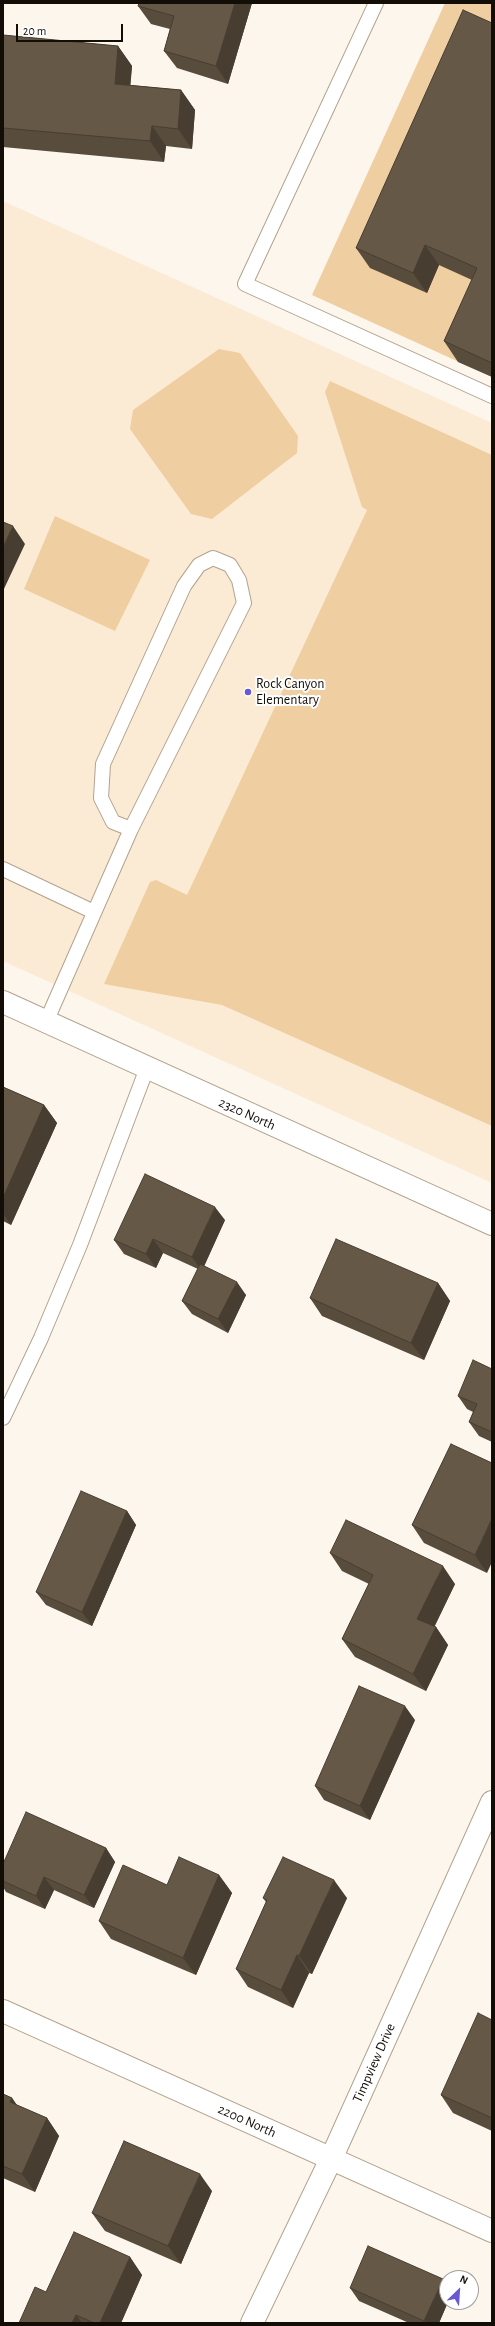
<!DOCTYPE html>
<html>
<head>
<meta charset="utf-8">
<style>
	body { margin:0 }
	#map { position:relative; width:495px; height:2326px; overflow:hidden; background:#fcf6ed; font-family:"Alegreya Sans",sans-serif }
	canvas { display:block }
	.frame { position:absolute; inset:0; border:4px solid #130d07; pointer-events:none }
	.north { position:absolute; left:439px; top:2270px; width:40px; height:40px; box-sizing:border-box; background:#fff; border:1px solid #a19e9c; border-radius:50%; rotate:25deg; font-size:11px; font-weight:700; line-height:16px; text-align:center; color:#130d07 }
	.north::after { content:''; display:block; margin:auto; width:14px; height:18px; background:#6858d1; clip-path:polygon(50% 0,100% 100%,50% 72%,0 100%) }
	.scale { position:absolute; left:16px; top:24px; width:107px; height:18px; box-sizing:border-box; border:2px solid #130d07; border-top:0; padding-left:5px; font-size:12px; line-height:14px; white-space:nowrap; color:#130d07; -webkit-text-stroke:3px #fff; paint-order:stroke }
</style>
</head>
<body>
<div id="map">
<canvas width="495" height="2326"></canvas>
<div class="frame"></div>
<div class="north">N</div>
<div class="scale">20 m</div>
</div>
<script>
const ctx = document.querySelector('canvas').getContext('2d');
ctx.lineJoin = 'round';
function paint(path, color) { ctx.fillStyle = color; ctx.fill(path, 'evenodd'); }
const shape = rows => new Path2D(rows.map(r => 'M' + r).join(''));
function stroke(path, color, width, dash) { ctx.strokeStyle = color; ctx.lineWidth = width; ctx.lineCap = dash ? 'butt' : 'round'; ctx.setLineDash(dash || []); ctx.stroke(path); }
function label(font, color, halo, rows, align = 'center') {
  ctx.font = font + ' "Alegreya Sans",sans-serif'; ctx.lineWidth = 4; ctx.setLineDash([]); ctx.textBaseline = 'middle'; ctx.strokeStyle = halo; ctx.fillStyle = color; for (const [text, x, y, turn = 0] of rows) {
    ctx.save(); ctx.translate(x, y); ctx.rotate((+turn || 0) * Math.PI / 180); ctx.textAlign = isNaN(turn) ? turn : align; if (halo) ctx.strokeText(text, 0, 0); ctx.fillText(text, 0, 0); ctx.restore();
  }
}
paint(shape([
	[3,201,492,423,492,1183,3,961]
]), '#fcebd4');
paint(shape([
	[445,3,492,3,492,377,312,295],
	[219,349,240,353,298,436,297,453,212,519,191,514,130,429,133,410],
	[330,381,492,455,492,1126,222,1005,104,984,150,882,156,880,187,895,367,510,362,507,325,392],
	[55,516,150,560,115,631,24,589]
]), '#efcea2');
const lane = shape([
	[376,3,245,284,492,396],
	[3,869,94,912],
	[46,1022,131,829,244,603,239,580,230,565,213,558,199,565,184,586,103,764,101,798,113,822,131,829],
	[3,1418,41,1338,80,1245,147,1068]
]);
const street = shape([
	[252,2323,331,2159]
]);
const secondary = shape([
	[3,1002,492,1224],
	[3,2011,492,2231],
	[331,2159,492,1802]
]);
stroke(lane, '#b2a38e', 16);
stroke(street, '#b2a38e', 24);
stroke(secondary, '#b2a38e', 24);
stroke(lane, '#fff', 14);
stroke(street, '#fff', 22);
stroke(secondary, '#fff', 22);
paint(shape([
	[252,3,228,84,177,68,164,51,170,29,151,24,138,6],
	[492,23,492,377,458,362,444,341,472,280,439,265,427,293,370,268,356,248],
	[3,35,118,46,132,66,130,85,181,90,195,110,192,149,166,146,164,162,3,147],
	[3,1087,44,1105,57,1123,11,1225,3,1221],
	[225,1220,204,1266,246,1295,228,1333,192,1314,182,1301,198,1269,163,1253,156,1268,124,1254,114,1240],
	[438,1283,450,1301,424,1360,322,1316,310,1298],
	[492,1369,492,1442,479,1436,469,1422,473,1412,467,1409,458,1396],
	[451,1444,487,1573,424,1543,412,1525],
	[127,1511,136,1525,92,1626,46,1605,36,1592],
	[330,1553,455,1584,434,1627,436,1627,448,1645,426,1691,355,1657,342,1639,369,1584,342,1571],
	[415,1720,370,1820,324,1800,315,1786],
	[106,1848,115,1862,94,1908,54,1890,45,1909,6,1892,3,1887,3,1864],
	[219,1875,232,1893,196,1975,111,1939,99,1921,167,1885],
	[263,1898,347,1898,312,1974,309,1973,293,2008,248,1987,236,1969,266,1902],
	[492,2020,492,2131,453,2113,441,2095],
	[3,2094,12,2098,17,2105,47,2118,59,2136,35,2192,3,2178],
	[212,2191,181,2264,105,2231,92,2213],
	[130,2257,142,2275,121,2323,19,2323,46,2292],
	[350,2288,447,2302,448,2302,439,2323,409,2323,359,2301]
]), '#584c3c');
paint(shape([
	[235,3,252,3,228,84,216,66],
	[118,46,132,66,129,104,115,84],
	[181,90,195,110,192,149,178,129],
	[152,126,166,146,164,162,150,141],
	[425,245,439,265,427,293,413,273],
	[13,526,25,544,3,591,3,547],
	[44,1105,57,1123,11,1225,3,1213,3,1198],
	[215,1207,225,1220,202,1271,192,1257],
	[153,1239,163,1253,156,1268,146,1254],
	[237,1282,246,1295,228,1333,218,1319],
	[438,1283,450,1301,424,1360,411,1343],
	[127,1511,136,1525,92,1626,82,1612],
	[492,1518,492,1562,487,1573,475,1555],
	[443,1566,455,1584,430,1636,417,1619],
	[436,1627,448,1645,426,1691,413,1674],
	[405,1706,415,1720,370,1820,360,1806],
	[106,1848,115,1862,94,1908,84,1895],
	[219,1875,232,1893,196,1975,183,1958],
	[44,1877,54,1890,45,1909,36,1896],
	[334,1880,347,1898,312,1974,299,1956],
	[297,1955,309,1973,293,2008,281,1990],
	[12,2098,24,2116,10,2102],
	[47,2118,59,2136,35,2192,22,2174],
	[200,2174,212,2191,181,2264,168,2246],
	[130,2257,142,2275,121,2323,100,2323],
	[443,2279,447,2285,447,2302,448,2302,439,2323,426,2323,424,2321],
	[76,2315,82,2323,72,2323]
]), '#473e31');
const building = shape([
	[139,3,235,3,216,66,164,51,174,16,138,6,139,3],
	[463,10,492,23,492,363,444,341,477,268,425,245,413,273,356,248,463,10],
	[3,35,118,46,115,84,181,90,178,129,152,126,150,141,3,128,3,35],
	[3,522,13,526,3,547,3,522],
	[3,1087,44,1105,3,1198,3,1087],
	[145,1174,215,1207,192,1257,153,1239,146,1254,114,1240,145,1174],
	[336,1239,438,1283,411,1343,310,1298,336,1239],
	[200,1264,237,1282,218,1319,182,1301,200,1264],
	[473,1360,492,1369,492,1432,469,1422,477,1404,458,1396,473,1360],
	[451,1444,492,1463,492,1518,475,1555,412,1525,451,1444],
	[81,1491,127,1511,82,1612,36,1592,81,1491],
	[346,1520,443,1566,417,1619,436,1627,413,1674,342,1639,373,1575,330,1553,346,1520],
	[359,1686,405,1706,360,1806,315,1786,359,1686],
	[26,1812,106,1848,84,1895,44,1877,36,1896,3,1881,3,1864,26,1812],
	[179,1857,219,1875,183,1958,99,1921,123,1865,167,1885,179,1857],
	[283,1857,334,1880,299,1956,297,1955,281,1990,236,1969,267,1900,263,1898,283,1857],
	[478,2013,492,2020,492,2118,441,2095,478,2013],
	[3,2094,12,2098,10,2102,47,2118,22,2174,3,2166,3,2094],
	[124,2141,200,2174,168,2246,92,2213,124,2141],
	[74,2232,130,2257,100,2323,94,2323,76,2315,72,2323,19,2323,35,2287,46,2292,74,2232],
	[368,2246,443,2279,424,2321,350,2288,368,2246]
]);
paint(building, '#665846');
stroke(building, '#473e31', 1);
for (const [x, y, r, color] of [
	[248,692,4,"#6858d1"]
]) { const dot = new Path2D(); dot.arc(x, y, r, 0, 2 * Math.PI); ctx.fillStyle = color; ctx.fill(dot); stroke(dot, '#fff', 1.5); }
label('14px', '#130d07', '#fff', [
	["Rock Canyon",256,684],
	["Elementary",256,700]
], 'left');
label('14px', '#130d07', '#fff', [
	["2320 North",247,1114,24],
	["Timpview Drive",374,2063,-66],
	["2200 North",247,2121,24]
]);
</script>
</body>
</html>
